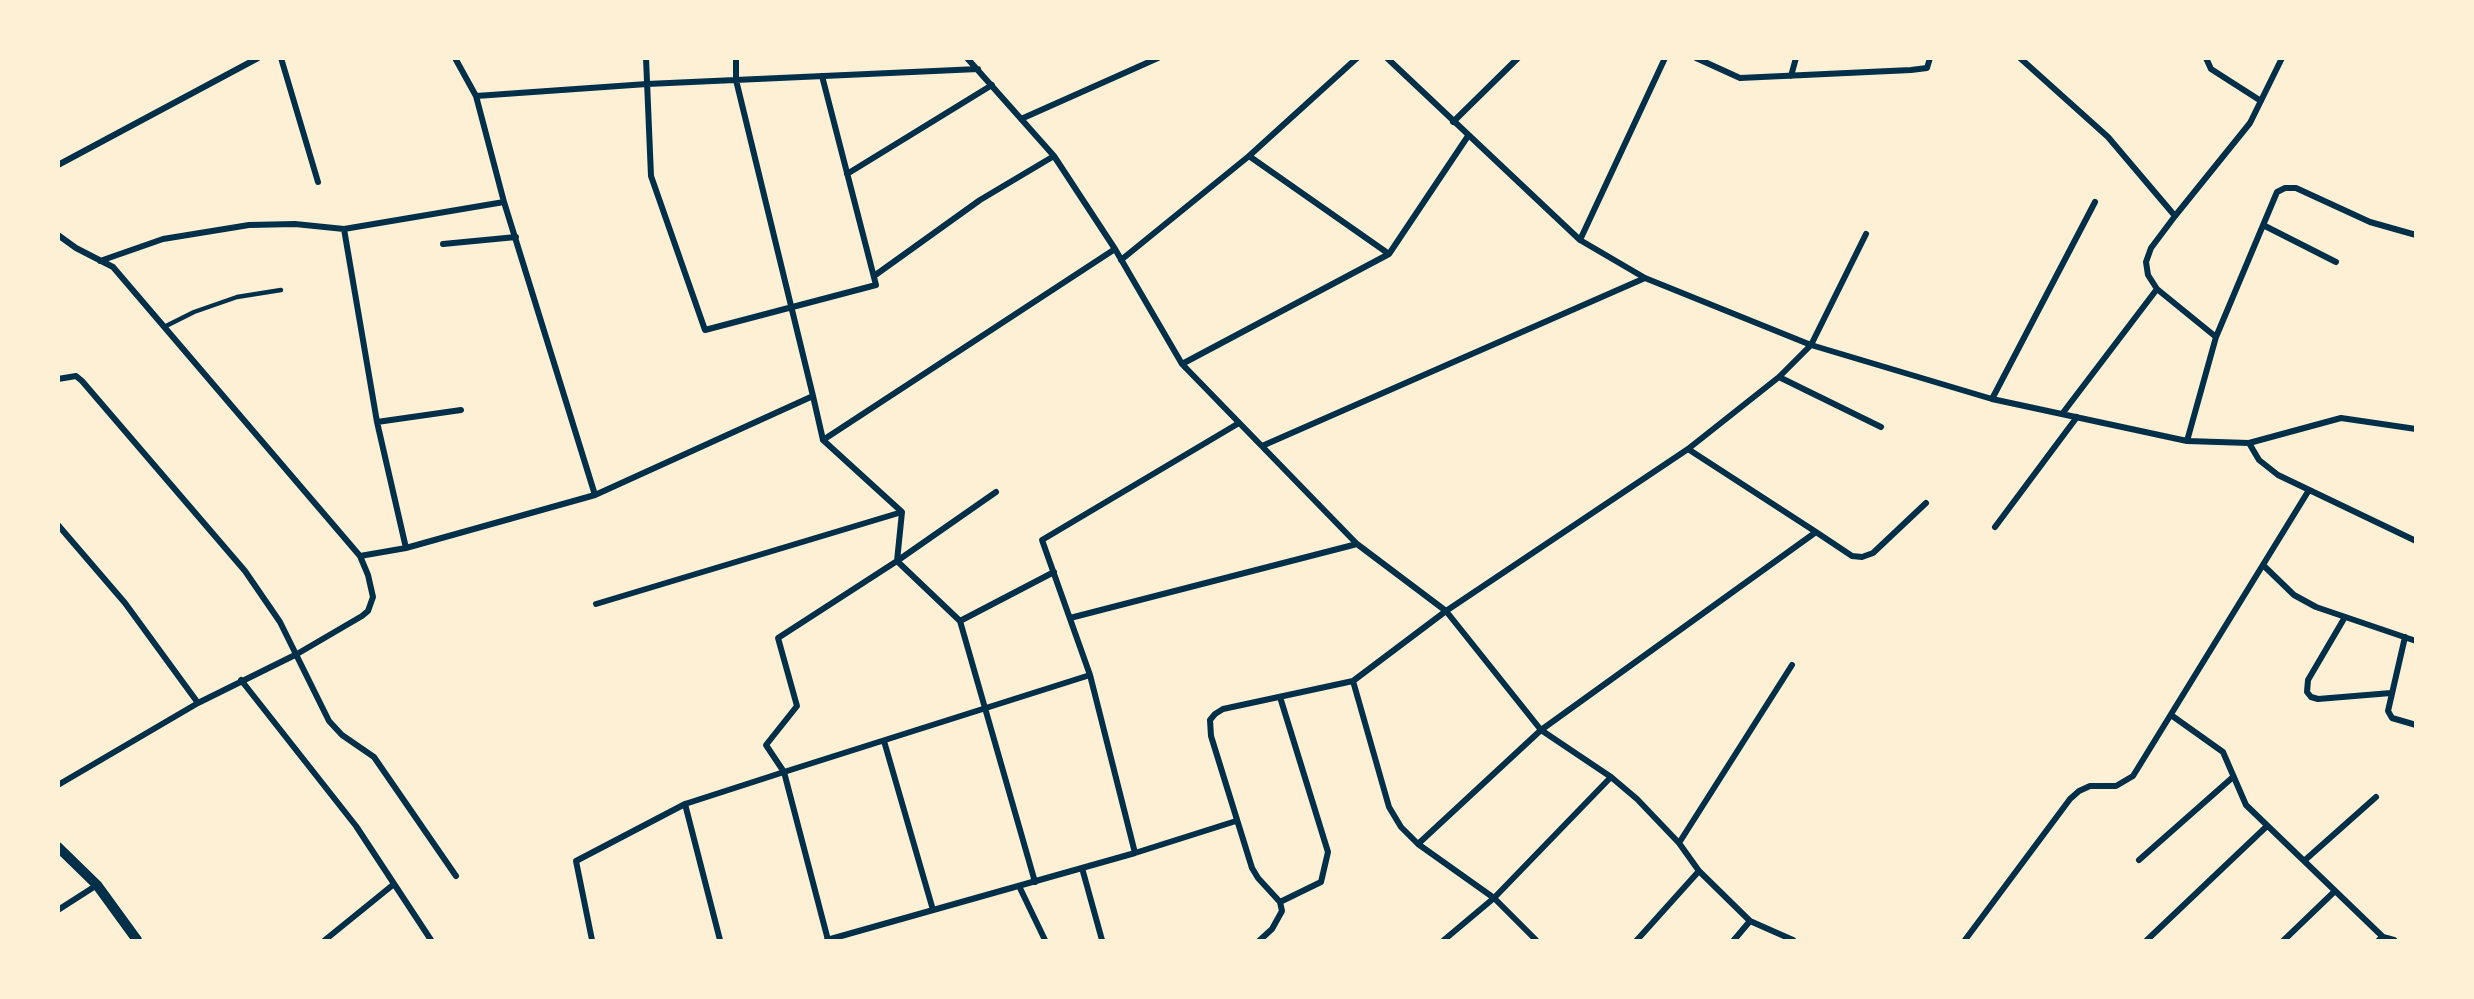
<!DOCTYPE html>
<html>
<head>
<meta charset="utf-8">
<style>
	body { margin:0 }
	#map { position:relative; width:2474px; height:999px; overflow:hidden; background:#fdf0d5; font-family:"PT Sans Narrow",sans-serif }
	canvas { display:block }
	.frame { position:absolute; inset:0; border:60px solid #fdf0d5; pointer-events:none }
</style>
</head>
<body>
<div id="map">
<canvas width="2474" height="999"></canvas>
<div class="frame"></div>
</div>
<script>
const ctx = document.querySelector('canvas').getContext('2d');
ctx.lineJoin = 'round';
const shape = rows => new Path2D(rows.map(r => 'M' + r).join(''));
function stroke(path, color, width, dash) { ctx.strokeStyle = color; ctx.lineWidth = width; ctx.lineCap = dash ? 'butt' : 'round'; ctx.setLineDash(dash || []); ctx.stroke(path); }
stroke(shape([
	[164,327,194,312,237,297,281,290]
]), '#003049', 4.5);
stroke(shape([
	[281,58,318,182],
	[455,58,476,96,504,202,595,495],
	[646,58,651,176,705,330,876,285,822,76],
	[736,58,736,80,813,396],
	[967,58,1054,156,1115,249,1182,364,1357,544,1446,611,1541,730,1611,777,1637,799,1679,843,1699,871,1750,921,1793,940],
	[1387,58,1580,240,1645,278,1811,345,1992,399,2187,441,2249,443,2341,418,2416,429],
	[1696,58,1740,78,1911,70,1927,68,1930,58],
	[2020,58,2108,137,2175,216,2151,248,2146,262,2148,275,2157,289,2216,337],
	[2206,58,2211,69,2261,101],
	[1791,76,1796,58],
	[476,96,647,84,978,69],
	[1021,119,1158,58],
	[1453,122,1518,58],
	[58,165,258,58],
	[847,174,992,85],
	[2175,216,2250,123,2282,58],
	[2263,225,2336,262],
	[344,229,377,422,406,548],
	[58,235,76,248,113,267,360,556,368,575,373,597,368,611,362,616,297,654,198,703,58,785],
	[1580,240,1665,58],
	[443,244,516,237],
	[1389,254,1468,136],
	[1121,260,1249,156],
	[100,261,163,239,249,225,295,224,344,229,504,202],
	[874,276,980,200,1054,156],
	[1182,364,1389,254,1249,156,1357,58],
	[1779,377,1881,427],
	[58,379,76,376,82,381,245,571,280,622,329,721,342,735,374,757,456,876],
	[1992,399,2095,202],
	[2062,414,2157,289],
	[377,422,461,410],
	[823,440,902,512,897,561,996,492],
	[2187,441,2216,337,2277,192,2285,188,2296,188,2370,222,2416,235],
	[2249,443,2259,460,2278,475,2416,541],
	[1262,446,1645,278],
	[58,525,125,603,198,703],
	[1995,527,2077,417],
	[1816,532,1852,556,1862,557,1873,553,1926,503],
	[360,556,406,548,595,495,813,396,823,440,1115,249],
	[2263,565,2294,595,2316,607,2416,641],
	[596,604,902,512],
	[2345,617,2308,680,2307,692,2311,697,2318,699,2391,693],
	[1070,618,1357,544],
	[2405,637,2388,711,2392,718,2416,725],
	[241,680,356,826,431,940],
	[1353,681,1389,807,1401,827,1418,844,1494,898,1536,940],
	[1280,697,1328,852,1321,882,1280,902],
	[2171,715,2223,752,2246,805,2383,937,2379,940],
	[884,741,933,910],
	[1679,843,1792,665],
	[1418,844,1541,730,1816,532,1688,449],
	[1135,853,1236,821],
	[2139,860,2233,777],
	[2304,861,2376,797],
	[1082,868,1102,940],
	[1035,882,960,621,1054,572],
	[1019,886,1045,940],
	[58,910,97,885],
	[2383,937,2394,940],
	[325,940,394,884],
	[592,940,576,861,685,804],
	[720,940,685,804,784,772,766,745,797,706,778,638,897,561,960,621],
	[827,940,1135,853,1090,675,1042,540,1239,423],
	[828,940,784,772,1090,675],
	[1260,940,1272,929,1282,911,1280,902,1258,878,1252,868,1211,736,1210,720,1215,714,1223,709,1353,681,1446,611,1688,449,1779,377,1811,345,1866,234],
	[1444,940,1494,898,1611,777],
	[1637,940,1699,871],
	[1734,940,1750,921],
	[1965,940,2070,799,2079,791,2090,786,2116,786,2133,776,2309,490],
	[2147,940,2267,826],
	[2284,940,2335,891]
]), '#003049', 6);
stroke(shape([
	[58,847,97,885,137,940]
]), '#003049', 10);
</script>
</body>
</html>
